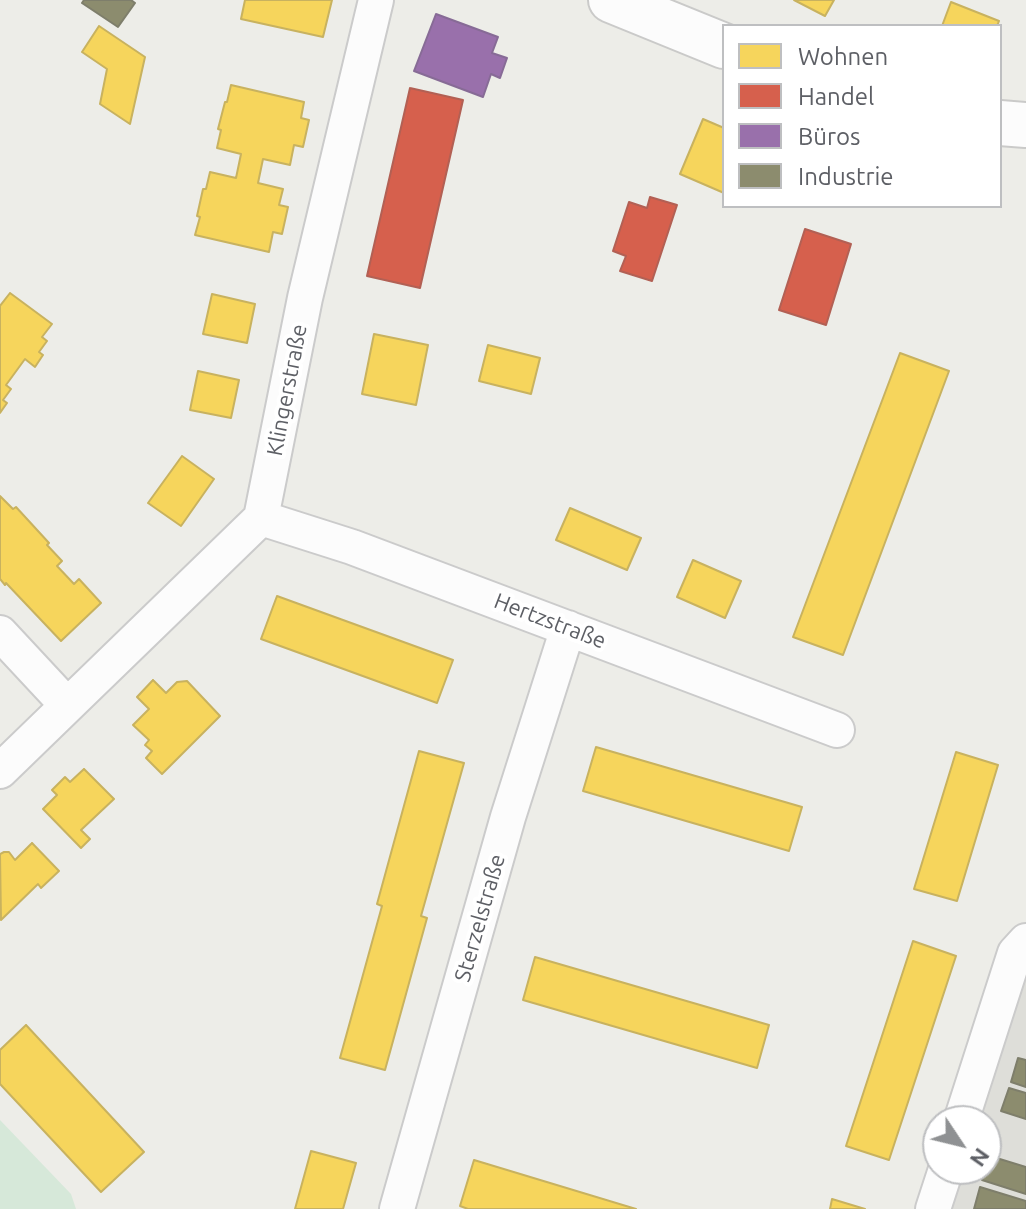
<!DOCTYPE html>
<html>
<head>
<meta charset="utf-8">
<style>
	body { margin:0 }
	#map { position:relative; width:1026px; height:1209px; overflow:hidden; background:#edede8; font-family:Ubuntu,sans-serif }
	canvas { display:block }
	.legend { position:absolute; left:722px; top:24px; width:280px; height:184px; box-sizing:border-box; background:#fff; border:2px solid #bebfc1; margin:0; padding:10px 14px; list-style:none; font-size:24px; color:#5d5f65 }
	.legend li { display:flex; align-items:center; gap:16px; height:40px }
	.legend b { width:40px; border:2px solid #bebfc1 }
	.north { position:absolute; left:922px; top:1105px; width:80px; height:80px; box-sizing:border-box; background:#fff; border:2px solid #bebfc1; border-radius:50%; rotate:125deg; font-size:22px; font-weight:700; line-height:32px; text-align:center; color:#5d5f65 }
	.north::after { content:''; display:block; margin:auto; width:28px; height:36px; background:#8f9193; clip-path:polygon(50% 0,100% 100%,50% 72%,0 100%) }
</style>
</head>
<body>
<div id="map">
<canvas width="1026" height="1209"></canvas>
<ul class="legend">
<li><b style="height:22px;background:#f6d55c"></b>Wohnen</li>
<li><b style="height:22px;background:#d6604d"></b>Handel</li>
<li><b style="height:22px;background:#9970ab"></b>Büros</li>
<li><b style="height:22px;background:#8c8c6e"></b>Industrie</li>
</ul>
<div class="north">N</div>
</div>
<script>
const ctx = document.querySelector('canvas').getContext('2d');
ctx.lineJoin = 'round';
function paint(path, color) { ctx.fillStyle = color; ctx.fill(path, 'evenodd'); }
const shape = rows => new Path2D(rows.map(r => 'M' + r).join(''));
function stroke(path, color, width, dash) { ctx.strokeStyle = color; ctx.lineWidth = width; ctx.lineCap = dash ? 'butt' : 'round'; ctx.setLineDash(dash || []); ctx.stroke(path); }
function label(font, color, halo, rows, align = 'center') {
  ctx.font = font + ' Ubuntu,sans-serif'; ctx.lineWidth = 8; ctx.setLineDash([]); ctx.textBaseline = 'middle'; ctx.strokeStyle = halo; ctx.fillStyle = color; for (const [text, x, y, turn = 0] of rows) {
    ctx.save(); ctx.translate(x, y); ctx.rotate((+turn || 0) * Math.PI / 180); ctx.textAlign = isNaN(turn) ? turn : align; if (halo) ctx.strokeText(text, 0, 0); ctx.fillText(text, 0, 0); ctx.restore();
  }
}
paint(shape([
	[1026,964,1026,1209,950,1209,961,1169,986,1169,986,1121,975,1121]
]), '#deded9');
paint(shape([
	[0,1120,71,1194,76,1209,0,1209]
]), '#d6e8d9');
const homes = shape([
	[245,0,332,0,323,37,241,19,245,0],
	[794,0,834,0,825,16,794,0],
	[951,2,999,21,997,26,942,26,951,2],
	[99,26,145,57,130,124,100,104,107,69,82,52,99,26],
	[231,85,304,102,301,118,309,120,303,147,294,145,290,165,263,159,258,183,283,189,279,205,288,207,282,234,273,232,269,252,195,235,200,217,197,216,203,189,206,189,210,172,236,178,241,154,217,148,221,130,218,129,225,102,227,102,231,85],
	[703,119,724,128,724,193,680,174,703,119],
	[10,293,52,324,42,337,47,341,39,352,43,355,35,367,25,359,6,385,11,389,3,400,7,403,0,413,0,306,10,293],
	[212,294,255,304,247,343,203,334,212,294],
	[374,334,428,345,416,405,362,394,374,334],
	[488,345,540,358,531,394,479,381,488,345],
	[900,353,949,371,843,655,793,637,900,353],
	[198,371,239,380,231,418,190,410,198,371],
	[182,456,214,479,181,526,148,503,182,456],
	[0,496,13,509,16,507,49,543,47,545,62,561,57,566,74,584,79,579,101,603,61,641,6,583,5,585,0,579,0,496],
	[570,508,641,538,627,570,556,540,570,508],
	[693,560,741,581,725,618,677,597,693,560],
	[277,596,453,660,437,703,261,639,277,596],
	[153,680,166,693,177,682,187,681,220,716,162,774,146,758,152,751,145,745,149,740,133,725,149,709,137,697,153,680],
	[596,747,802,807,789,851,583,791,596,747],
	[419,751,464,763,421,916,427,918,385,1070,340,1058,382,906,377,904,419,751],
	[956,752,998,765,957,901,914,889,956,752],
	[84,769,114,799,81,830,90,839,81,848,43,809,57,795,52,790,65,777,70,782,84,769],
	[32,843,59,871,41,888,38,884,1,920,0,854,4,852,9,852,15,860,32,843],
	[913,941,956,956,889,1160,846,1146,913,941],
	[535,957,769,1025,757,1068,523,1000,535,957],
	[26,1025,144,1152,101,1192,0,1084,0,1050,26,1025],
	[311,1151,356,1163,343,1209,295,1209,311,1151],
	[474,1160,636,1209,468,1209,460,1206,474,1160],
	[832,1199,865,1209,830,1209,832,1199]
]);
paint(homes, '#f6d55c');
stroke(homes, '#c8b25f', 2);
const shops = shape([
	[410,88,463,100,420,288,367,276,410,88],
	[650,197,677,205,652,281,620,271,626,256,613,251,629,202,647,208,650,197],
	[805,229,851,244,826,325,779,310,805,229]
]);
paint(shops, '#d6604d');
stroke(shops, '#b26054', 2);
const offices = shape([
	[436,14,498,37,492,53,507,58,500,78,491,74,483,97,414,71,436,14]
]);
paint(offices, '#9970ab');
stroke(offices, '#876b96', 2);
const industry = shape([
	[84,0,131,0,135,3,118,27,82,3,84,0],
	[1018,1058,1026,1060,1026,1087,1011,1082,1018,1058],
	[1009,1088,1026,1093,1026,1119,1001,1111,1009,1088],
	[990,1156,1026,1167,1026,1194,982,1180,990,1156],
	[980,1187,1026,1201,1026,1209,974,1209,980,1187]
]);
paint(industry, '#8c8c6e');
stroke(industry, '#7e7e6b', 2);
const minor = shape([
	[261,518,352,547,837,730],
	[0,633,67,705],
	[0,771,261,518,305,298,376,0],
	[961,1121,1015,953,1026,941],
	[397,1209,508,817,568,628],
	[933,1209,946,1169]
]);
const secondary = shape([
	[611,0,724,46],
	[1000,123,1026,125]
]);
stroke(minor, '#cbcbcb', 38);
stroke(secondary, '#cacac9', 48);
stroke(minor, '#fcfcfc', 34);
stroke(secondary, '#fcfcfc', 44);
label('22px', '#5d5f65', '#fff', [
	["Klingerstraße",287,390,-79],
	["Hertzstraße",550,621,21],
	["Sterzelstraße",480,918,-74]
]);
</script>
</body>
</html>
